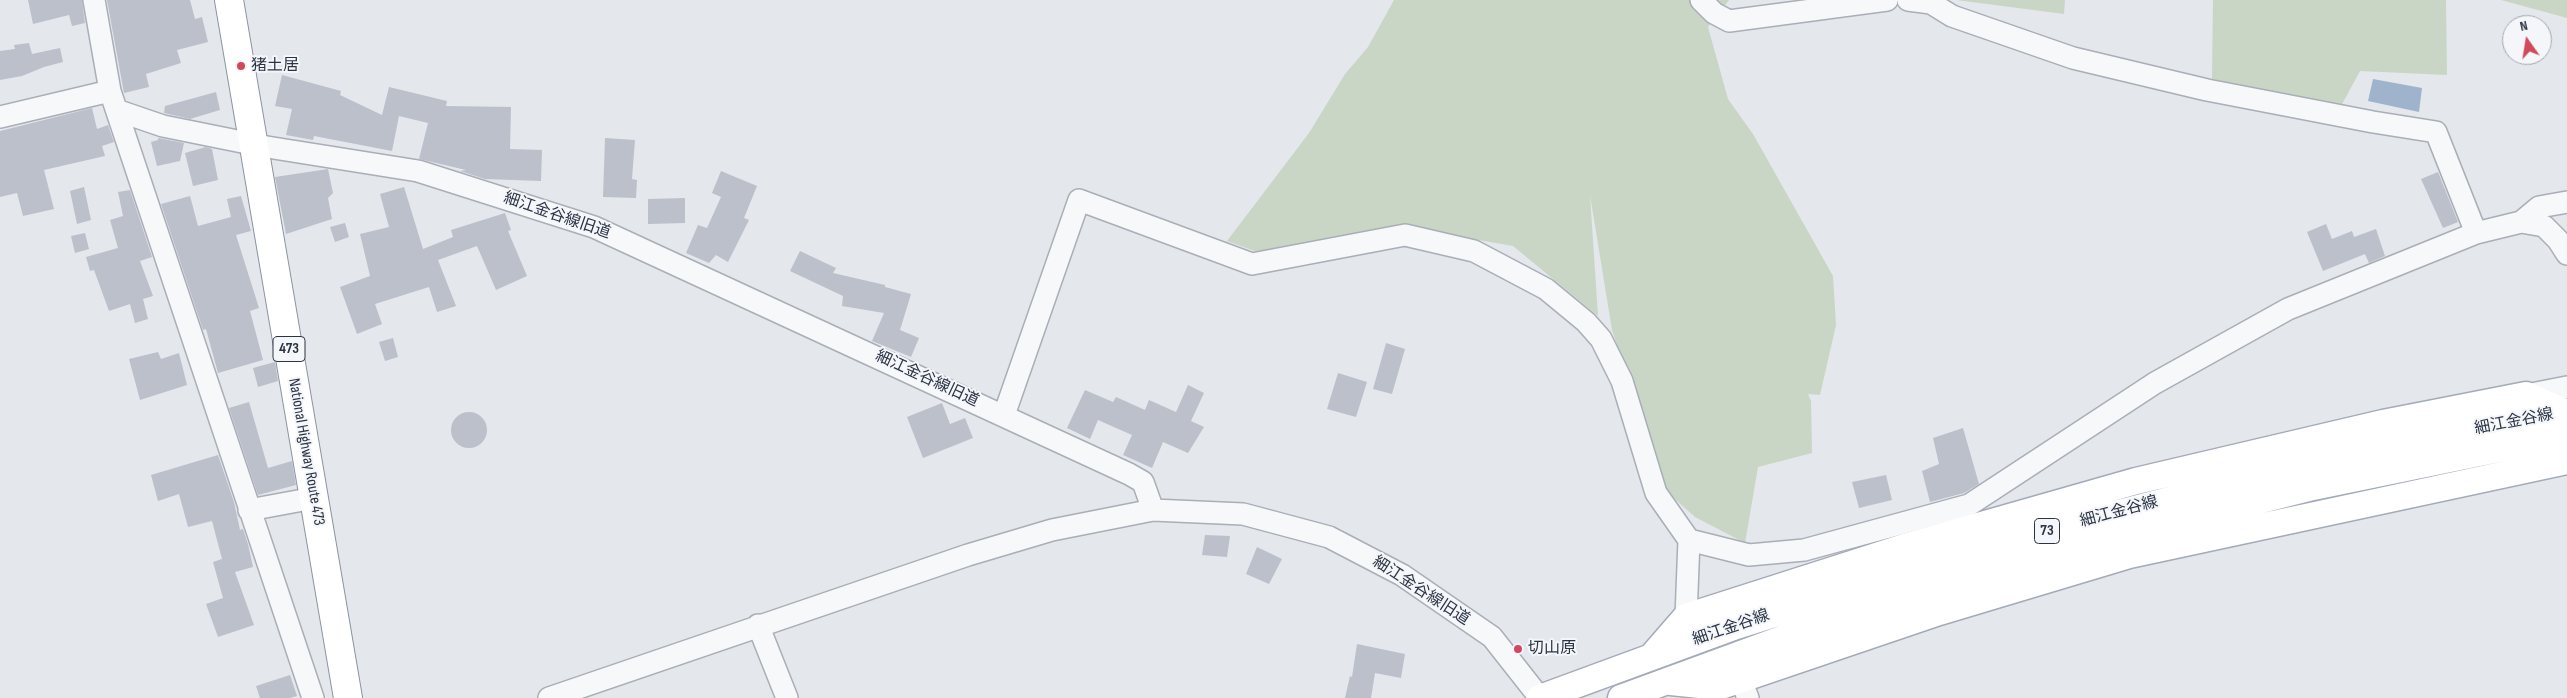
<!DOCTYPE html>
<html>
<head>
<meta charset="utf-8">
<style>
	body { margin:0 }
	#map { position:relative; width:2567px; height:698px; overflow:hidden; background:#e4e7ec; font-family:"Sofia Sans Condensed",sans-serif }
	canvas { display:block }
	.north { position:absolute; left:2502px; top:15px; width:50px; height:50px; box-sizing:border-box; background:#f4f6f9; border:1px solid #a4a8b1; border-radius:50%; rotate:347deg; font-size:14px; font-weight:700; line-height:20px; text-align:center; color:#2b3445 }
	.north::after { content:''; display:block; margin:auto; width:18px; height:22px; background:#d1495b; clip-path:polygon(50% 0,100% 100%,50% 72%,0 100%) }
</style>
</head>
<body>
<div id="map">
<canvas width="2567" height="698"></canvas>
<div class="north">N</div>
</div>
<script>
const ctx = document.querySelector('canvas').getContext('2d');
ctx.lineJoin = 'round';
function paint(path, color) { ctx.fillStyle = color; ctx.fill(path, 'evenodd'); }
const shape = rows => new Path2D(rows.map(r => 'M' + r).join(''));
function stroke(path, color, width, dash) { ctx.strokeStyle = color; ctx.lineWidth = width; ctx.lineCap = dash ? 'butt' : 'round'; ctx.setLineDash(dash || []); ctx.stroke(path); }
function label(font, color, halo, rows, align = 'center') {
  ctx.font = font + ' "Sofia Sans Condensed","Noto Sans JP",sans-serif'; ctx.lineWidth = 4; ctx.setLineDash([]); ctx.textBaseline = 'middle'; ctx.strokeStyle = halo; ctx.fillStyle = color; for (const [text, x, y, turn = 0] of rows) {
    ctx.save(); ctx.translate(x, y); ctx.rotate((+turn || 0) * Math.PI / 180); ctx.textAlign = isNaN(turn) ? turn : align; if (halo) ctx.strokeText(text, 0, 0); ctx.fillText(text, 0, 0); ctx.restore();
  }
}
paint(shape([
	[1394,0,1729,0,1708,27,1728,99,1753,134,1833,276,1836,325,1820,395,1808,394,1811,401,1812,453,1758,467,1745,543,1695,517,1668,493,1649,448,1612,330,1590,195,1598,316,1513,246,1415,229,1263,254,1227,241,1309,133,1345,74,1368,47],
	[1957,0,2065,0,2064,14,1964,1],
	[2213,0,2446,0,2447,75,2360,71,2340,108,2212,79],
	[2501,0,2567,0,2567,18]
]), '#c9d6c5');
paint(shape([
	[2373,79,2422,88,2419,112,2368,101]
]), '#9fb4cc');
paint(shape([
	[28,0,82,0,85,23,72,26,69,15,33,24],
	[107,0,190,0,195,19,202,17,208,42,177,50,181,63,146,74,149,87,124,93],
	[29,43,32,54,60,48,63,62,44,67,22,76,0,80,0,51,15,49,14,45],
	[282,75,341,91,340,95,382,115,389,87,447,101,446,106,511,107,510,149,542,150,541,181,485,179,460,171,466,170,419,159,428,123,399,116,392,151,314,136,313,140,286,135,292,109,275,106],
	[216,92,220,110,190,119,164,113,165,106],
	[92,108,97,129,108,125,114,142,102,146,105,156,44,170,54,209,23,216,17,193,0,197,0,131],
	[158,138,184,143,180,161,157,166,151,142,158,140],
	[605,138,635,140,632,179,637,180,636,198,603,197],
	[206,147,212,149,218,180,193,186,185,153],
	[328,169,333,193,328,198,332,219,286,234,275,177],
	[721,171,757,186,744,218,749,220,728,262,716,255,709,263,686,253,698,225,707,228,721,197,712,193],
	[2438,172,2458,222,2443,228,2421,179],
	[84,187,91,220,77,224,70,191],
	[404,187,423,249,453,237,451,230,505,213,511,230,508,231,527,276,496,290,477,246,438,260,456,306,437,312,429,287,375,304,382,324,357,334,340,287,370,276,360,234,389,227,380,194],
	[130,190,152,257,140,261,153,296,143,299,148,319,135,323,130,304,109,311,94,270,90,271,86,257,118,248,110,220,123,216,118,192],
	[190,196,198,226,231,217,227,199,241,196,251,231,236,235,259,308,250,311,263,360,218,373,206,329,203,330,161,204],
	[685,198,685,223,648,224,648,199],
	[345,223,349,237,335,242,330,227],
	[2326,224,2332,239,2352,231,2354,237,2376,229,2385,256,2369,263,2365,254,2323,271,2307,232],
	[85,233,89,249,75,253,71,236],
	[800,251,836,268,833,273,885,285,885,287,911,294,900,330,919,338,911,357,872,341,884,313,842,306,843,296,790,271],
	[393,338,398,357,385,361,379,342],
	[1386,343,1405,349,1392,394,1373,389],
	[158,352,161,359,179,353,187,385,140,400,129,359],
	[275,362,278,381,258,387,253,368],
	[1338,373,1367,382,1356,417,1327,409],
	[1188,385,1204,393,1191,421,1204,427,1188,453,1163,442,1152,468,1123,455,1132,435,1098,420,1090,439,1067,428,1085,390,1113,402,1116,397,1145,410,1149,400,1176,412],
	[249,402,268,468,292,461,296,485,258,495,229,408],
	[942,403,950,424,965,418,973,438,923,458,907,417],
	'451 430a18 18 0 1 1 36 0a18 18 0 1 1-36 0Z',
	[1963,428,1979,484,1964,493,1930,502,1922,471,1939,464,1933,438],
	[218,455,234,502,240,530,243,529,248,544,253,567,235,572,254,625,218,637,206,604,223,598,213,562,222,559,212,521,188,527,179,494,158,501,151,475],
	[1886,475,1892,500,1859,508,1852,482],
	[1205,535,1230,536,1227,557,1202,555],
	[1257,547,1282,559,1269,584,1246,574],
	[1357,644,1405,654,1401,678,1375,673,1371,698,1345,698,1350,676,1352,677],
	[290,675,297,696,290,698,260,698,256,686]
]), '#bbc0ca');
const minor = shape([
	[94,0,110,91,313,698],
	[1701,0,1714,13,1729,21,1887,0],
	[1908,0,1931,3,1952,16,2073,58,2207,90,2373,122,2436,132,2476,233],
	[119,111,163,126,267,147,418,171,594,227,1129,474,1143,482,1153,510],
	[0,117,110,91],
	[2521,222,2539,207,2567,202],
	[2526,395,2567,387],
	[1004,415,1079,200,1252,264,1405,235,1474,251,1546,289,1586,322,1601,339,1622,381,1656,493,1689,540,1686,617],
	[249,510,314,498],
	[1689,540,1749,555,1804,550,1969,505,2155,383,2288,309,2476,233,2521,222,2544,226,2558,240,2567,254],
	[758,625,787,698],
	[1741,680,1748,698],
	[549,698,968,555,1052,530,1153,510,1243,514,1329,537,1402,575,1492,637,1540,698]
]);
const major = shape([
	[1653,655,1686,617,1908,546,2136,481,2383,423,2526,395,2565,412],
	[1671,682,1718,687,1939,612,2129,555,2567,461],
	[1540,698,1736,626,1925,566,2045,532,2305,465,2567,412],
	[1621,698,1801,632,1912,596,2111,538,2313,487,2567,435]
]);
const highway = shape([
	[229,0,348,698]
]);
stroke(minor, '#a9aeb7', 24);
stroke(major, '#a3abb8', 29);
stroke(highway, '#8b94a3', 30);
stroke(minor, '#f7f8fa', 21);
stroke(major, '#fff', 26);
stroke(highway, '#fff', 28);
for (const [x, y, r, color] of [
	[241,66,5,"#d1495b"],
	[1518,649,5,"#d1495b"]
]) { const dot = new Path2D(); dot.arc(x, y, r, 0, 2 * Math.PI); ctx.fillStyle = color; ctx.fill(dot); stroke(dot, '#f4f6f9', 2); }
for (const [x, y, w] of [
	[289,349,32],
	[2047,531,25]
]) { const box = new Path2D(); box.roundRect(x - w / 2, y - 12.5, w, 25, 4); ctx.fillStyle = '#f4f6f9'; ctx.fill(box); stroke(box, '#2b3445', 1); }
label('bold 15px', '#2b3445', null, [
	["473",289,349],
	["73",2047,531]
]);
label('16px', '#2b3445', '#f4f6f9', [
	["猪土居",251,66],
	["切山原",1528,649]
], 'left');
label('16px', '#2b3445', '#f4f6f9', [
	["細江金谷線旧道",557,216,19],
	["細江金谷線旧道",927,379,25],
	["細江金谷線",2514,422,-11],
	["National Highway Route 473",306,452,80],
	["細江金谷線",2119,512,-15],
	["細江金谷線旧道",1421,591,33],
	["細江金谷線",1731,628,-19]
]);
</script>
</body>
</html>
